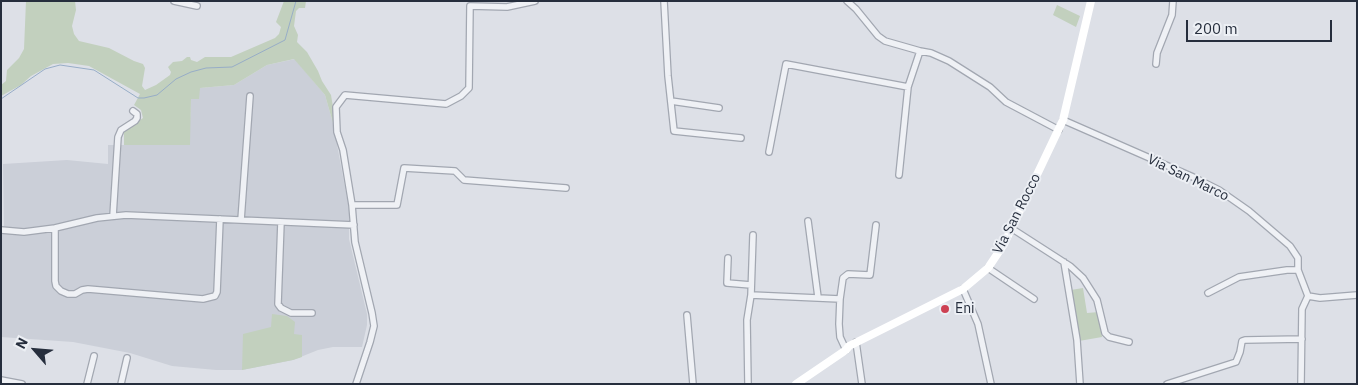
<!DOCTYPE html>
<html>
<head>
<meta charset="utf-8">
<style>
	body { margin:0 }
	#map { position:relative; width:1358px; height:385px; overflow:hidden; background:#dde0e7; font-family:"IBM Plex Sans",sans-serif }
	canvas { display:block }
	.frame { position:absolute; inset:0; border:2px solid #262e3d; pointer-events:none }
	.north { position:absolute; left:10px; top:325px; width:50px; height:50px; -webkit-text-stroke:4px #eceff4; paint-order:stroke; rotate:297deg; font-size:14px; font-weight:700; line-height:20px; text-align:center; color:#262e3d }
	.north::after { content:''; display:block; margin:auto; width:18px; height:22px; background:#262e3d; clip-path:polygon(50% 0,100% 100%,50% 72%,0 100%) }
	.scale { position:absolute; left:1186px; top:20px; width:146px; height:22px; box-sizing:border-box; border:2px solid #262e3d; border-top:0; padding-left:6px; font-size:15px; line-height:18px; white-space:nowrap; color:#262e3d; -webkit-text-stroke:4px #eceff4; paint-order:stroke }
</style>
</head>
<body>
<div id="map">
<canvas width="1358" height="385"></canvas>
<div class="frame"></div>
<div class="north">N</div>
<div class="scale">200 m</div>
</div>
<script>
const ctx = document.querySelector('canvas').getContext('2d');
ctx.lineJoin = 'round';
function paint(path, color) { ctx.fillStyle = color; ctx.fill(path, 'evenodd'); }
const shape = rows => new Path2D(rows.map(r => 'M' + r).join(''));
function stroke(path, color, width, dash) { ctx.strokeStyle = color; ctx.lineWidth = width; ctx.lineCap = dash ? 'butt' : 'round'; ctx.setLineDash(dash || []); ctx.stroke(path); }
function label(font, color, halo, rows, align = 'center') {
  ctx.font = font + ' "IBM Plex Sans",sans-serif'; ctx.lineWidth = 4; ctx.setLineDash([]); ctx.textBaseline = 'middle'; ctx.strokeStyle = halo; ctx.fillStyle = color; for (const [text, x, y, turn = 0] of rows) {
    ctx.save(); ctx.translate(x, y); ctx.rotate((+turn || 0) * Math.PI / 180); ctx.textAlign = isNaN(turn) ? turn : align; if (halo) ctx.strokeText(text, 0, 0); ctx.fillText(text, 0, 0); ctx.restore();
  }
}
paint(shape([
	[295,59,325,95,333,123,349,209,349,239,367,314,367,325,362,347,333,347,318,350,293,360,242,370,216,370,172,366,130,353,73,342,1,337,2,235,4,228,3,164,67,160,108,164,108,145,189,145,191,99,200,88,234,85,267,65]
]), '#cbcfd8');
paint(shape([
	[26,1,75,1,76,10,72,26,74,34,79,41,109,48,134,61,143,64,145,68,142,86,145,90,156,85,170,75,171,72,168,67,173,62,182,61,187,57,190,57,191,60,197,62,205,57,231,57,275,38,279,34,281,27,276,22,284,1,306,1,305,8,299,8,296,11,294,26,298,35,297,42,307,52,318,71,322,81,331,95,335,119,333,123,325,95,294,59,267,65,234,85,200,88,199,99,191,99,190,145,124,145,124,132,143,118,141,110,134,105,140,94,89,66,68,63,53,64,31,76,21,85,1,96,1,85,6,81,7,70,19,58,24,49],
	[1057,5,1080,16,1076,27,1053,15],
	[1083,288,1087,313,1099,312,1102,337,1079,341,1071,290],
	[272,314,287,316,295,322,294,334,302,335,302,357,293,360,242,370,243,334,271,327]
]), '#c2d0be');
stroke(shape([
	[1,99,45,69,60,65,94,70,138,98,144,98,157,95,176,79,191,72,206,68,232,67,285,40,296,1]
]), '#97adc7', 1);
const street = shape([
	[174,1,197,6],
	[664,1,668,76,674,131,741,138],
	[847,1,856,9,878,36,885,41,920,51,931,53,949,61,990,87,1006,102,1059,130],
	[1156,64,1157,53,1172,15,1173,1],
	[671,101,719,108],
	[1063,120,1193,177,1219,190,1249,211,1290,246,1298,258,1298,270,1308,296,1320,298,1357,295],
	[769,152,786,64,908,87],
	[899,175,908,87,920,51],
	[352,205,397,205,404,168,455,171,464,180,566,188],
	[113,216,118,137,121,130,135,121,137,118,137,114,133,111],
	[220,219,217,292,215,296,203,299,88,289,82,290,75,294,68,294,61,291,56,286,55,281,55,228,97,218,126,215,354,225],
	[241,220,250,96],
	[808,221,818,297],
	[281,222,278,304,281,308,291,313,312,313],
	[1011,228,1070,266,1083,278,1097,300,1105,333,1109,337,1129,342],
	[1,230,24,232,55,228],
	[728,258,727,283,751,285],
	[1064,262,1077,340,1080,384],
	[988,268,1034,299],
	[963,289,978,324,991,384],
	[1208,293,1239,277,1287,270,1298,270],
	[751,295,840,299],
	[687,315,693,384],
	[856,342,862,384],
	[846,350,840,337,839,324,840,299,843,278,848,274,870,275,876,225],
	[1,380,22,384],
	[87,384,94,356],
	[121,384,127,358],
	[356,384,370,342,374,326,372,313,355,242,352,205,343,150,337,132,336,107,345,95,446,104,461,96,469,88,470,6,507,7,535,1],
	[748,384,747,320,751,295,753,235],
	[1167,384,1236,362,1240,352,1242,341,1245,340,1302,339],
	[1301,384,1302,309,1308,296]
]);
stroke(street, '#a2a7b1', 8);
stroke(street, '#eff1f5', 5.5);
stroke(shape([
	[796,384,846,350,849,346,963,289,988,268,1004,244,1063,120,1091,1]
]), '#fff', 8);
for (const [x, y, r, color] of [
	[945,309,5,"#cd4153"]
]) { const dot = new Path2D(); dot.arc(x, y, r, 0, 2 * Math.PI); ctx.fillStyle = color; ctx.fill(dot); stroke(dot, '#eceff4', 2); }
label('14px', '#262e3d', '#eceff4', [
	["Via San Marco",1188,178,26],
	["Via San Rocco",1017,214,-63]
]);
label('14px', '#262e3d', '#eceff4', [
	["Eni",955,309]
], 'left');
</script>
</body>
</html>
